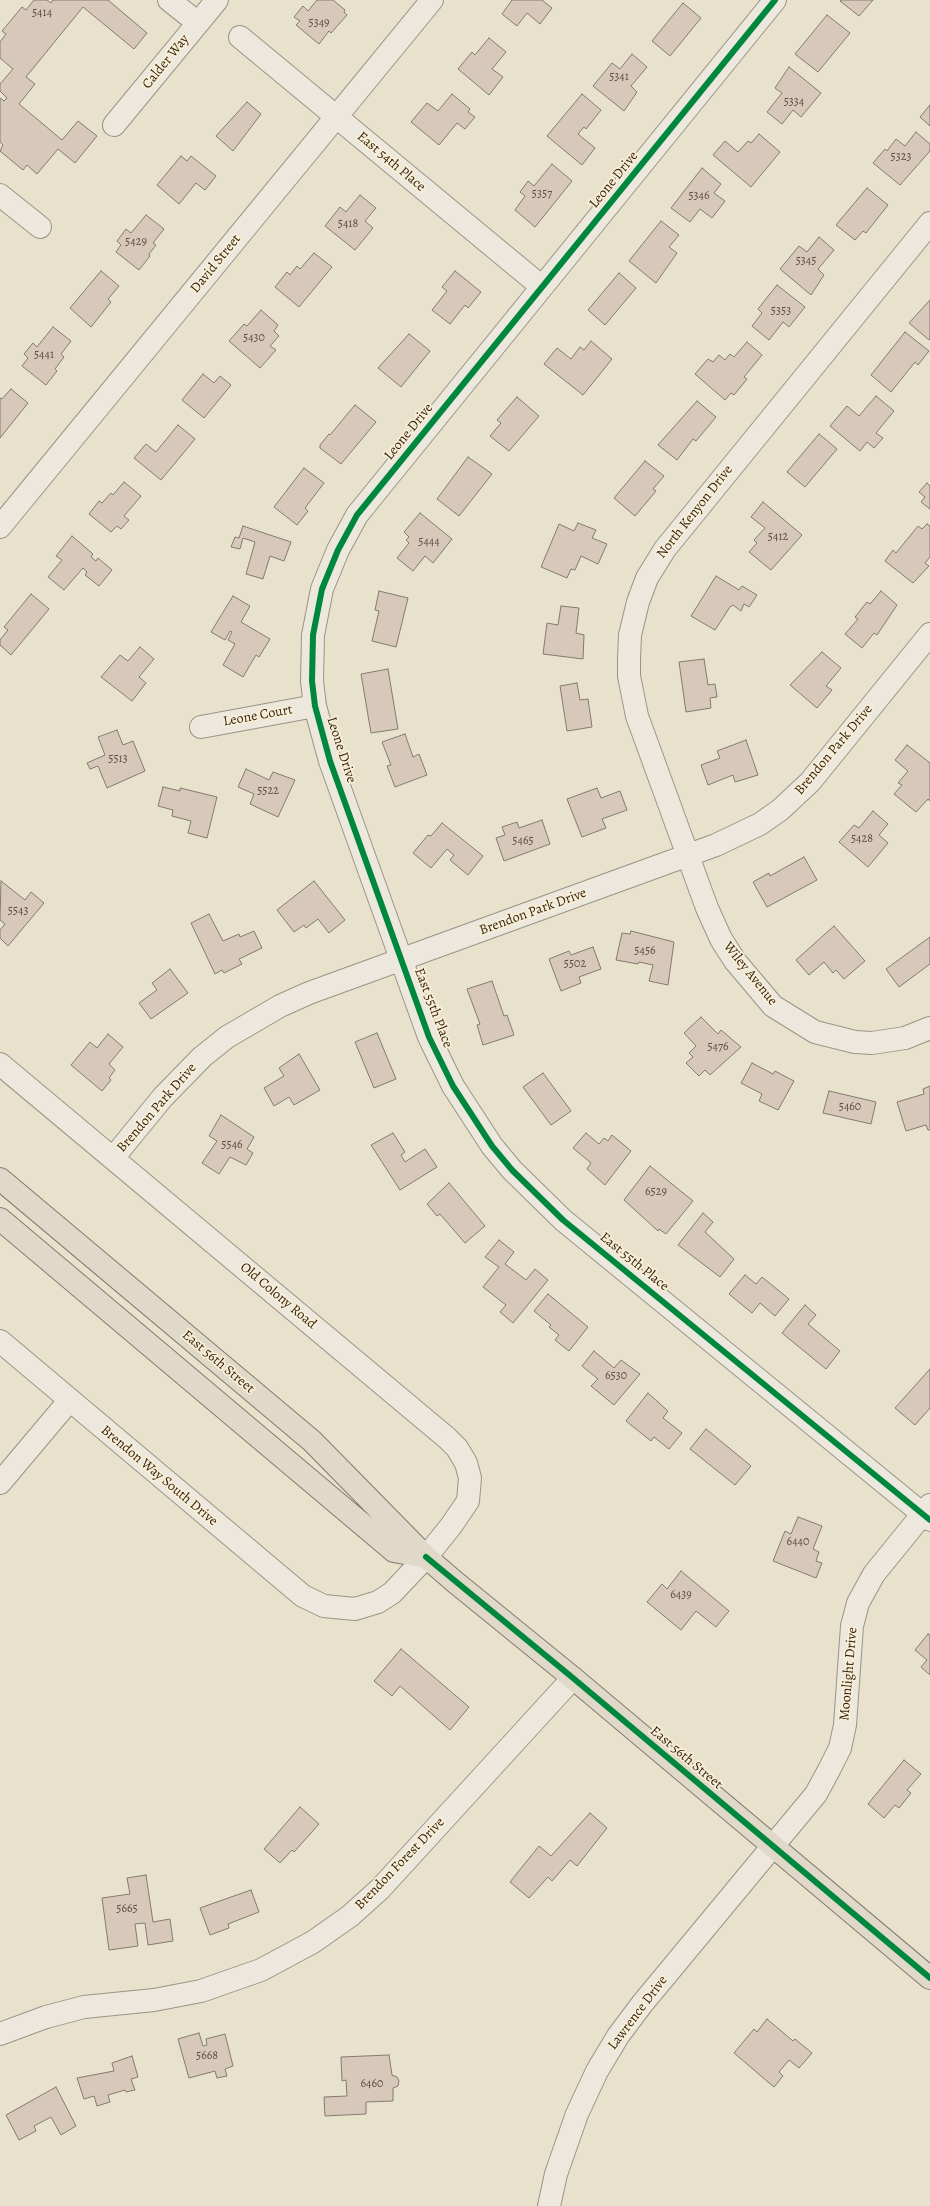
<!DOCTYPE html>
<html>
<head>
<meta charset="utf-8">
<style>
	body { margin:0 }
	canvas { display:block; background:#e8e1cb }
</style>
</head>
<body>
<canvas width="930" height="2206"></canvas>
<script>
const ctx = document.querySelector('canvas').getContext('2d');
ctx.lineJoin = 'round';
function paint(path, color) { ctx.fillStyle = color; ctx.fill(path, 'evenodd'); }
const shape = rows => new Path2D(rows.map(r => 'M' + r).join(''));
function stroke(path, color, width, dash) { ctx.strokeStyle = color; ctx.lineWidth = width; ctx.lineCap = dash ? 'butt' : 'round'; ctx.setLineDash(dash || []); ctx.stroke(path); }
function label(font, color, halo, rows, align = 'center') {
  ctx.font = font + ' Alegreya,serif'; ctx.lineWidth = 3.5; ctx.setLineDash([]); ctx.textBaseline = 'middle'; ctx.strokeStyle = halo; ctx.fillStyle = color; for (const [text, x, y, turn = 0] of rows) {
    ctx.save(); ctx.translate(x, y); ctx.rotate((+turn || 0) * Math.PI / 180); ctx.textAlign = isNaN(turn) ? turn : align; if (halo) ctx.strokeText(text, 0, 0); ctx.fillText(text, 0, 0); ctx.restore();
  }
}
const building = shape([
	[34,0,47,0,51,3,53,0,108,0,147,33,134,49,83,7,26,77,35,84,19,104,62,140,78,121,97,136,75,163,58,149,37,174,27,165,23,170,0,151,3,145,0,142,0,98,4,101,7,98,0,91,0,84,13,69,0,58,0,42,6,34,2,31,22,7,26,10,34,0],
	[317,0,333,0,345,10,344,12,347,15,331,33,329,31,319,44,296,25,300,21,294,17,303,6,308,11,317,0],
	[512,0,542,0,552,8,540,24,527,13,517,26,502,14,512,0],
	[873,0,859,16,840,1,841,0,873,0],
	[683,3,701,18,670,56,652,41,683,3],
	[827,15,850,33,818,72,795,54,827,15],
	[489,38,506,52,492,69,503,77,489,95,458,69,472,52,475,55,489,38],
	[632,54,647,67,631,86,637,92,624,111,593,86,612,63,620,69,632,54],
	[789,67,821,93,801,117,793,110,782,124,767,112,782,93,775,88,789,67],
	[452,94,470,109,468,112,475,117,465,129,457,123,439,145,411,122,427,103,438,111,452,94],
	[582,94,601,110,586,129,584,127,578,134,595,148,582,165,547,136,582,94],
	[247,102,261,114,233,151,216,136,247,102],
	[930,105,930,126,920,117,930,105],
	[916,132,930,144,930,151,900,185,873,163,885,149,887,151,896,139,905,146,916,132],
	[759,134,780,152,751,187,713,155,725,141,738,152,748,141,751,143,759,134],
	[181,156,187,161,191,156,216,176,205,190,196,183,179,204,157,185,181,156],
	[552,164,572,181,535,227,515,210,525,196,520,192,528,181,534,186,552,164],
	[702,168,721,184,714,193,725,201,712,218,700,209,690,222,671,208,702,168],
	[867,188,888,205,866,233,863,231,855,240,836,225,867,188],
	[360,195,376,208,365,221,373,228,355,250,325,226,340,207,346,212,360,195],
	[146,215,164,229,153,243,156,245,149,254,150,256,139,270,116,252,121,245,117,241,126,229,131,233,146,215],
	[661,221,679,235,669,247,677,253,656,283,629,261,661,221],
	[819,237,834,250,818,269,824,275,811,295,780,269,799,246,807,252,819,237],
	[314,253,332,267,299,307,275,287,287,272,290,275,297,266,300,269,314,253],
	[101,271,119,286,108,299,111,302,91,327,70,308,101,271],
	[455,271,481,292,468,308,465,305,450,324,432,310,447,291,442,287,455,271],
	[619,273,636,288,605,325,588,310,619,273],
	[777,285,805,307,789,327,783,322,769,340,752,326,762,313,758,309,777,285],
	[930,300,930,338,929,340,909,323,930,300],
	[261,310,278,325,274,331,279,336,270,346,276,350,260,368,229,341,244,324,247,326,261,310],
	[53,327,71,341,61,354,64,357,55,369,57,371,46,385,22,366,28,358,24,354,33,343,37,347,53,327],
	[905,332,929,351,918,365,915,362,891,392,871,375,905,332],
	[409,334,430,351,401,387,378,368,409,334],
	[591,341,612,359,583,395,544,364,557,348,571,359,580,347,584,350,591,341],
	[747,342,762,355,744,377,747,379,734,395,731,393,725,400,695,374,708,359,713,362,719,355,725,360,730,354,734,357,747,342],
	[203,374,214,383,220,376,231,385,204,418,182,400,203,374],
	[11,389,28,403,0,438,0,398,2,399,11,389],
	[876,396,894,411,876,433,883,438,874,448,867,442,860,451,830,426,847,406,859,416,876,396],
	[517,397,539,416,509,451,490,436,501,423,497,420,517,397],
	[697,401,716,417,696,441,693,439,677,460,658,445,697,401],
	[355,405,376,422,341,464,320,448,320,445,329,434,330,435,355,405],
	[178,425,195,439,161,480,134,458,146,444,156,452,178,425],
	[819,434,837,449,805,487,787,472,819,434],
	[468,457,492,474,459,516,437,499,468,457],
	[645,461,664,476,653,489,656,491,635,516,614,498,645,461],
	[304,468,324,483,305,508,308,511,297,525,274,507,304,468],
	[124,482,141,496,124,516,129,520,121,529,117,526,111,532,89,514,99,501,102,503,111,493,113,495,124,482],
	[927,483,930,486,930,509,921,502,925,497,919,492,927,483],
	[763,502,802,535,771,570,749,552,757,543,754,540,765,528,751,517,763,502],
	[420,513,452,539,433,563,425,556,413,571,397,558,409,543,406,540,409,537,404,532,420,513],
	[578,523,596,530,592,538,607,544,598,564,581,556,575,570,571,569,567,578,541,567,559,524,574,531,578,523],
	[927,524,930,526,930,557,925,563,929,566,913,583,885,561,893,550,896,553,918,526,922,529,927,524],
	[243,526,291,542,284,561,270,556,263,579,246,574,255,542,243,538,240,549,231,547,235,537,239,538,243,526],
	[72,536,93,554,91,557,96,561,98,558,112,570,99,586,85,575,87,572,83,568,64,590,48,577,62,560,56,556,72,536],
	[716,576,739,590,742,586,757,595,749,607,744,604,741,611,733,605,730,607,715,630,691,616,716,576],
	[379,591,408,598,396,647,372,641,379,611,375,610,379,591],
	[881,591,897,605,877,635,874,633,862,648,845,634,858,619,855,617,867,602,870,604,881,591],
	[31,594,49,609,11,655,0,645,0,640,8,630,4,627,31,594],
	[233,596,250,606,241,622,270,639,259,657,256,655,243,677,223,665,235,644,228,640,232,632,230,631,225,640,211,632,233,596],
	[561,606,579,608,576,633,584,635,583,659,543,654,547,623,558,625,561,606],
	[140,647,154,659,139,677,146,683,132,701,101,677,120,655,128,661,140,647],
	[822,652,841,668,826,686,832,690,817,708,790,685,822,652],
	[704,659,708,685,715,684,717,697,710,698,711,708,686,712,679,662,704,659],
	[388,669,398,729,371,733,361,674,388,669],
	[577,683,580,700,588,699,592,727,567,731,560,686,577,683],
	[117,730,123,745,133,741,145,771,107,788,98,766,90,769,87,763,105,755,98,737,117,730],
	[405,734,413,757,419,754,427,775,395,787,387,766,391,765,382,742,405,734],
	[746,740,758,775,735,782,733,775,708,785,701,765,720,758,717,751,746,740],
	[907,745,930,763,930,801,928,799,916,812,894,794,902,785,898,783,908,771,895,760,907,745],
	[246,769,269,780,273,772,295,780,278,817,250,804,254,794,238,787,246,769],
	[163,787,180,791,180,788,217,797,207,838,188,833,191,821,172,816,173,810,158,806,163,787],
	[597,788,601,798,620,791,627,810,602,819,606,828,582,837,567,799,597,788],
	[873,811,888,824,879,835,888,843,868,867,839,842,854,825,859,828,873,811],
	[542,820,550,844,504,861,496,838,505,835,502,827,517,822,519,828,542,820],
	[442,823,483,856,468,875,450,860,454,855,447,849,431,868,413,853,428,835,431,836,442,823],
	[804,857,817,880,767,907,753,882,769,873,770,876,804,857],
	[1,881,25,900,31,892,44,903,8,946,0,938,0,930,5,924,0,920,1,881],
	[314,881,345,920,329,933,318,919,306,928,304,925,294,932,277,910,314,881],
	[209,914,223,941,239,934,240,937,254,931,262,948,239,959,242,964,224,973,222,970,215,974,191,923,209,914],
	[834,926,865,961,844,979,836,970,833,973,824,962,809,975,796,960,834,926],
	[631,931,674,942,668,985,649,981,653,965,639,962,638,964,616,960,622,933,630,934,631,931],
	[930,937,930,964,899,987,886,969,930,937],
	[593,947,601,969,579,977,581,983,561,991,549,959,569,951,571,955,593,947],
	[170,969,188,993,151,1019,139,1003,157,990,152,983,170,969],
	[492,981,504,1016,507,1015,514,1035,483,1045,477,1025,480,1024,467,989,492,981],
	[701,1017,718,1034,721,1030,741,1047,710,1075,705,1070,699,1076,686,1063,693,1057,689,1053,696,1046,684,1033,701,1017],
	[377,1033,396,1079,374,1088,355,1042,377,1033],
	[108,1034,123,1047,109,1064,115,1070,109,1078,111,1080,102,1091,71,1065,90,1042,97,1048,108,1034],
	[299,1054,320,1090,294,1105,289,1097,274,1106,264,1088,284,1076,279,1068,299,1054],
	[752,1063,773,1074,775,1071,794,1081,778,1110,759,1101,762,1094,741,1083,752,1063],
	[543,1073,571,1111,551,1125,523,1087,543,1073],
	[930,1086,930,1130,928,1130,926,1125,906,1131,897,1102,924,1094,923,1089,930,1086],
	[829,1091,876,1102,871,1124,823,1113,829,1091],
	[221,1115,254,1137,247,1149,253,1153,246,1165,230,1157,219,1174,202,1163,217,1141,209,1136,221,1115],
	[393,1133,405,1152,401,1155,405,1162,425,1149,437,1167,400,1190,371,1145,393,1133],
	[586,1133,599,1144,604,1138,608,1141,612,1135,631,1151,605,1185,587,1169,591,1163,573,1148,586,1133],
	[650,1166,693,1201,666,1234,659,1229,658,1231,624,1200,650,1166],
	[449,1183,485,1226,465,1243,440,1214,437,1216,427,1204,449,1183],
	[703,1213,713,1222,705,1232,734,1259,720,1277,678,1245,703,1213],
	[499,1240,514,1252,505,1264,526,1280,535,1269,548,1280,513,1323,500,1312,506,1305,483,1287,499,1267,485,1257,499,1240],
	[745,1275,756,1284,762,1277,789,1299,775,1316,760,1303,752,1313,729,1294,745,1275],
	[548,1294,588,1327,569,1351,555,1340,559,1335,549,1327,551,1325,534,1311,548,1294],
	[805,1305,816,1315,808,1324,840,1351,826,1369,782,1333,805,1305],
	[594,1351,614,1368,621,1360,640,1374,614,1405,591,1386,598,1379,582,1366,594,1351],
	[930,1369,930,1408,915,1425,895,1408,930,1369],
	[648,1393,668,1411,663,1418,682,1433,669,1449,654,1437,651,1441,626,1421,648,1393],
	[706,1429,751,1466,735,1485,690,1449,706,1429],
	[798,1517,822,1526,813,1549,819,1552,816,1561,822,1563,816,1578,773,1561,785,1531,791,1534,798,1517],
	[681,1571,729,1611,716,1627,696,1611,681,1630,647,1602,662,1584,667,1589,681,1571],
	[928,1634,930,1635,930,1675,921,1667,927,1660,915,1650,928,1634],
	[401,1649,469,1707,450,1730,400,1686,392,1696,374,1681,401,1649],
	[904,1760,921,1774,907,1790,911,1793,899,1808,895,1805,884,1818,868,1804,904,1760],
	[300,1807,319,1824,294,1852,292,1850,280,1863,264,1849,300,1807],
	[590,1813,607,1828,577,1866,570,1860,552,1881,548,1877,529,1898,510,1882,539,1846,551,1856,590,1813],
	[146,1875,153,1922,170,1919,173,1941,148,1945,145,1923,135,1924,138,1946,109,1950,102,1898,130,1894,127,1878,146,1875],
	[251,1890,259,1912,228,1924,229,1928,210,1935,200,1908,251,1890],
	[767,2019,793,2041,795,2039,812,2053,799,2068,789,2060,779,2072,783,2076,774,2087,734,2053,754,2029,757,2032,767,2019],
	[199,2033,203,2046,207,2045,206,2039,225,2034,233,2066,225,2069,227,2076,217,2078,215,2071,189,2078,178,2039,199,2033],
	[389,2055,392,2075,397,2077,399,2081,398,2086,393,2088,393,2101,366,2102,366,2114,325,2116,324,2097,347,2096,346,2080,342,2081,341,2057,389,2055],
	[132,2056,138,2077,131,2079,135,2090,126,2092,125,2090,108,2095,110,2102,97,2106,94,2096,84,2099,77,2078,114,2071,112,2063,132,2056],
	[56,2087,76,2126,61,2135,51,2117,34,2126,36,2131,19,2140,6,2115,56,2087]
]);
paint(building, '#d8c8ba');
stroke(building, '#827b6f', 1);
const minor = shape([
	[169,0,198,23],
	[775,0,357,515,338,550,322,589,313,635,312,681,315,706,330,761,429,1037,453,1086,492,1146,512,1170,563,1220,930,1520],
	[240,37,542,287],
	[114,125,217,0],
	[0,195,40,227],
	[930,223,665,549,647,578,638,602,630,635,629,659,629,676,637,716,707,908,721,939,735,961,773,1006,815,1032,855,1042,872,1043,905,1038,930,1028],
	[0,527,432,0],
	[201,727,315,706],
	[0,1064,447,1438,457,1448,466,1463,470,1478,468,1501,451,1526,426,1557,392,1593,378,1602,355,1609,324,1606,303,1596,0,1341],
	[113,1158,163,1097,202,1057,227,1037,280,1006,309,993,716,845,760,824,780,810,810,782,930,634],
	[0,1483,69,1401],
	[0,2034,46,2017,84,2007,154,2000,201,1991,261,1970,313,1942,350,1916,380,1889,573,1678],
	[549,2206,556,2174,577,2114,597,2071,618,2036,642,2004,816,1794,830,1768,840,1748,845,1725,852,1626,858,1603,874,1574,930,1505]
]);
const major = shape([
	[0,1179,312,1441,426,1557,455,1582,573,1678,930,1978],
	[0,1219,394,1551,426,1557]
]);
stroke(minor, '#9a9486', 24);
stroke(major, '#827b6f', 24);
stroke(minor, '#ece8dd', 22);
stroke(major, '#e0d8c8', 22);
stroke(shape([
	[775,0,357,515,338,550,322,589,313,635,312,681,315,706,330,761,429,1037,453,1086,492,1146,512,1170,563,1220,930,1520],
	[426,1557,573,1678,930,1978]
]), '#00873e', 6);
label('12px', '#604d41', null, [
	["5414",42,13],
	["5349",319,23],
	["5341",619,77],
	["5334",794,102],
	["5323",901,157],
	["5357",542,194],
	["5346",699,196],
	["5418",348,224],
	["5429",136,242],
	["5345",806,261],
	["5353",781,311],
	["5430",254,338],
	["5441",44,355],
	["5412",778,537],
	["5444",429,542],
	["5513",118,759],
	["5522",268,791],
	["5428",862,839],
	["5465",523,841],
	["5543",18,911],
	["5456",645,951],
	["5502",575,964],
	["5476",718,1047],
	["5460",850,1107],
	["5546",232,1145],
	["6529",656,1192],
	["6530",616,1376],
	["6440",798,1542],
	["6439",681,1595],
	["5665",127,1909],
	["5668",207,2056],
	["6460",372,2084]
]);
label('14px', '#382419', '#f8efd5', [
	["Calder Way",166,62,-51],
	["East 54th Place",391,162,40],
	["Leone Drive",614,180,-51],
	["David Street",216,264,-51],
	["Leone Drive",409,432,-51],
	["North Kenyon Drive",695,512,-52],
	["Leone Court",258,716,-10],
	["Leone Drive",341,750,72],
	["Brendon Park Drive",834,750,-50],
	["Brendon Park Drive",533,912,-20],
	["Wiley Avenue",750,974,51],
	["East 55th Place",433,1008,69],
	["Brendon Park Drive",157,1108,-49],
	["East 55th Place",634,1262,39],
	["Old Colony Road",278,1296,40],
	["East 56th Street",218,1362,40],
	["Brendon Way South Drive",159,1476,40],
	["Moonlight Drive",849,1674,-85],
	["East 56th Street",686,1758,40],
	["Brendon Forest Drive",400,1864,-46],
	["Lawrence Drive",638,2013,-53]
]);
</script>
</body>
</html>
